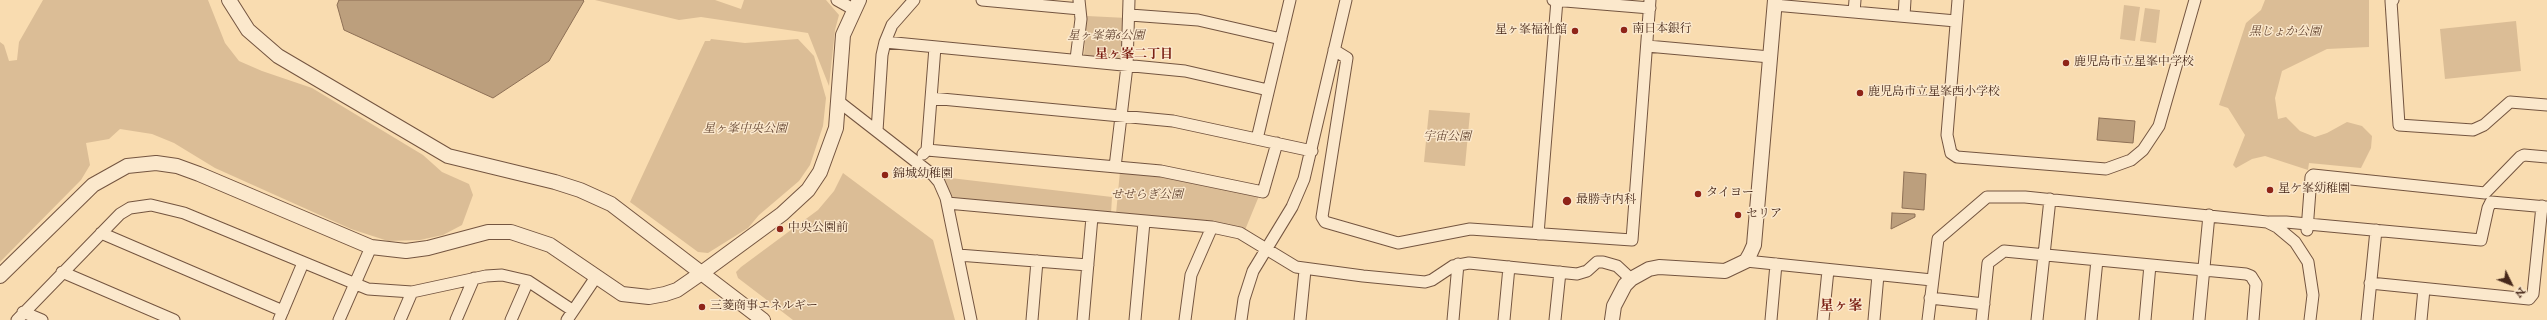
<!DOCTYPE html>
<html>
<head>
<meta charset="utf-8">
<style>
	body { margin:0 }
	#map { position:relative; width:2547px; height:320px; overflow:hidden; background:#f9dcb0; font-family:"IM FELL English",serif }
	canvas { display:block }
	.north { position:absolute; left:2491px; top:264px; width:40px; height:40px; -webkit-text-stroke:3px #fbe8cc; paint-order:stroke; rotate:133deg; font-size:11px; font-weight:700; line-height:16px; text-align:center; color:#47281a }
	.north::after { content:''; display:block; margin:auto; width:14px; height:18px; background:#47281a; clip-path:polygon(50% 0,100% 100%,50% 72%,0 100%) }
</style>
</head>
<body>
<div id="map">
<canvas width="2547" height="320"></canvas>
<div class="north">N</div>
</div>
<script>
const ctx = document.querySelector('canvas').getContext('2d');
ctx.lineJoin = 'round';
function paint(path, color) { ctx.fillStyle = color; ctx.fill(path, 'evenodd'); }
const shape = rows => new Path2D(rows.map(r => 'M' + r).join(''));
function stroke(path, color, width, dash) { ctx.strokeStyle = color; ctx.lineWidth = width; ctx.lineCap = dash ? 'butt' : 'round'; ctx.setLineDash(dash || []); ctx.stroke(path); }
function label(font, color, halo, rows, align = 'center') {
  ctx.font = font + ' "IM FELL English","Noto Serif JP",serif'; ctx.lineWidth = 3; ctx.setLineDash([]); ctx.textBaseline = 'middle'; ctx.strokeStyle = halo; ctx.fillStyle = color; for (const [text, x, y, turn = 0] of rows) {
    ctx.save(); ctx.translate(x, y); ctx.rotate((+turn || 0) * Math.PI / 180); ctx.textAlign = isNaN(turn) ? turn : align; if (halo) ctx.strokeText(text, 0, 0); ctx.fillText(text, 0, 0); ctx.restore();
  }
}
paint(shape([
	[43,0,208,0,225,43,239,61,262,71,312,88,423,155,442,172,469,184,473,195,462,225,443,235,420,240,388,241,351,229,215,168,174,143,152,134,120,129,109,139,86,143,90,165,81,180,0,262,0,42,4,45,9,61,17,60,19,42],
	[595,0,715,0,741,9,744,0,826,0,839,15,835,30,829,86,808,33,701,17,679,20],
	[2265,0,2369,0,2369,47,2327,49,2282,71,2275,98,2278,119,2286,117,2300,131,2315,137,2327,133,2347,122,2362,126,2372,136,2371,148,2361,168,2309,163,2308,170,2265,156,2252,159,2236,168,2233,165,2245,135,2228,108,2219,105,2246,23,2261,10],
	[2124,5,2140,7,2135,41,2120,39],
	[2145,8,2160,10,2156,43,2140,41],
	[1087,16,1127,18,1125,59,1084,56],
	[2516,21,2521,71,2445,79,2440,29],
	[711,39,745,43,798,39,814,56,826,98,823,126,810,165,799,181,759,215,748,228,708,253,698,252,630,202,705,41,710,41],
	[1429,110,1470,113,1465,166,1424,162],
	[1120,171,1177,178,1259,196,1245,230,1232,225,1116,214],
	[843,173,933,240,955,320,793,320,738,278,736,272,741,267,818,210,834,191],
	[942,177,1112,197,1111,214,954,198,949,195]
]), '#dbbd96');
const water = shape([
	[339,0,583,0,584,1,549,61,493,98,344,30,337,5,339,0],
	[2099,118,2135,121,2133,143,2097,140,2099,118],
	[1904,172,1926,174,1924,210,1902,208,1904,172],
	[1892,213,1915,214,1915,217,1891,229,1892,213]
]);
paint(water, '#bc9f7d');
stroke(water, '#8d6f55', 1);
const minor = shape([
	[837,0,853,9],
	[982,0,1080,9],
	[1553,0,1650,8],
	[1958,0,1947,135,1951,153,1957,157,2106,169,2131,160,2143,150,2159,126,2195,0],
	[2393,0,2391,1,2399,125,2473,130,2484,125,2510,102,2547,105],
	[1774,5,1956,21],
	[1854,12,1855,0],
	[1130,15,1198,20,1281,39],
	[1904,16,1905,0],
	[885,42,1185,71,1268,90],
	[1647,46,1770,57],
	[1334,50,1347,58,1322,217,1325,222,1398,243,1470,229,1632,240,1650,0],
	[1076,59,1081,19,1079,0],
	[931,98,1173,121,1312,151],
	[838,101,933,175,939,182,946,198,971,320],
	[877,131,882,55,885,42,892,25,914,0],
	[1257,139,1290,0],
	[927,150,1161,171,1263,192,1277,143],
	[923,154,927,150,935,47],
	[1115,167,1127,66,1129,0],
	[947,203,1212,227,1240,233,1296,267,1363,276,1425,282,1432,280,1453,266,1469,263,1577,274,1587,271,1597,262,1603,262,1617,266,1631,279],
	[2269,222,2286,222,2481,240,2488,208,2491,202,2547,207],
	[2307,230,2311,177,2313,175,2485,193,2520,157,2524,155,2547,157],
	[101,233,283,311],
	[1538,234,1557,0],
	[958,255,1088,265],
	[1746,261,1932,280],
	[62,272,174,320],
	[2370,283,2529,299,2533,294,2542,206],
	[1930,298,1984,304],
	[23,312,42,320],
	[17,320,120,214,130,208,151,205,184,213,368,289,412,292,486,276,502,275,528,281,572,310],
	[279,320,303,263],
	[339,320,371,247],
	[400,320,412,292],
	[456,320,474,278],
	[511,320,528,281],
	[567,320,596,277],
	[1032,320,1037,261],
	[1083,320,1092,217],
	[1135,320,1144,222],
	[1185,320,1191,275,1212,227],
	[1241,320,1244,299,1253,271,1292,207,1304,179,1346,0],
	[1300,320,1305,270],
	[1453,320,1458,264],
	[1504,320,1509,267],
	[1555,320,1560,272],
	[1771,320,1776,264],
	[1823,320,1828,270],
	[1874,320,1878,275],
	[1928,320,1938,239,1987,197,2025,197,2267,222,2277,227,2295,242,2308,262,2313,295,2310,320],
	[1982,320,1988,263,2004,251,2246,274,2251,276,2256,284,2253,320],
	[2037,320,2050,199],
	[2091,320,2097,260],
	[2145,320,2150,265],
	[2199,320,2209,215],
	[2367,320,2376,230],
	[2421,320,2424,289]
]);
const tertiary = shape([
	[229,0,248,30,278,56,448,156,555,182,580,190,611,204,763,320],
	[0,276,93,185,127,166,156,163,177,166,199,174,371,247,406,251,428,248,488,232,511,232,550,245,622,294,649,297,665,294,677,290,703,272,782,214,808,190,820,172,836,128,843,35,859,0],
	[1612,320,1614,306,1625,285,1631,279,1649,269,1659,267,1725,271,1746,261,1750,254,1754,245,1775,0]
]);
stroke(minor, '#745540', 13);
stroke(tertiary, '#745540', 16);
stroke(minor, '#fbe8cc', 11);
stroke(tertiary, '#fbe8cc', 14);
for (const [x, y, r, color] of [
	[1624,30,4,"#8f2418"],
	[1575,31,4,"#8f2418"],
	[2066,63,4,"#8f2418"],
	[1860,93,4,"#8f2418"],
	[885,175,4,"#8f2418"],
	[2270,190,4,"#8f2418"],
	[1698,194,4,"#8f2418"],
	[1567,201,5,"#8f2418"],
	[1738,215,4,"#8f2418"],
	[780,229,4,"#8f2418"],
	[702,307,4,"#8f2418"]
]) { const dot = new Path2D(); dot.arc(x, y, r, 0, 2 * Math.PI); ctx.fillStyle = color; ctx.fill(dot); stroke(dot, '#fbe8cc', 1.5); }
label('12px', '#47281a', '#fbe8cc', [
	["南日本銀行",1632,30],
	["星ヶ峯福祉館",1567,31,"right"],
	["鹿児島市立星峯中学校",2074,63],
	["鹿児島市立星峯西小学校",1868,93],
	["錦城幼稚園",893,175],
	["星ケ峯幼稚園",2278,190],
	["タイヨー",1706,194],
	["最勝寺内科",1576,201],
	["セリア",1746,215],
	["中央公園前",788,229],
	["三菱商事エネルギー",710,307]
], 'left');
label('italic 12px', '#654633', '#fbe8cc', [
	["黒じょか公園",2285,33],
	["星ヶ峯第6公園",1106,37],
	["星ヶ峯中央公園",745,130],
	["宇宙公園",1447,138],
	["せせらぎ公園",1147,196]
]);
label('bold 13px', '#7a1f14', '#fbe8cc', [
	["星ヶ峯二丁目",1134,55]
]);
label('bold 14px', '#7a1f14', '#fbe8cc', [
	["星ヶ峯",1841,307]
]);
</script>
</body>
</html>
